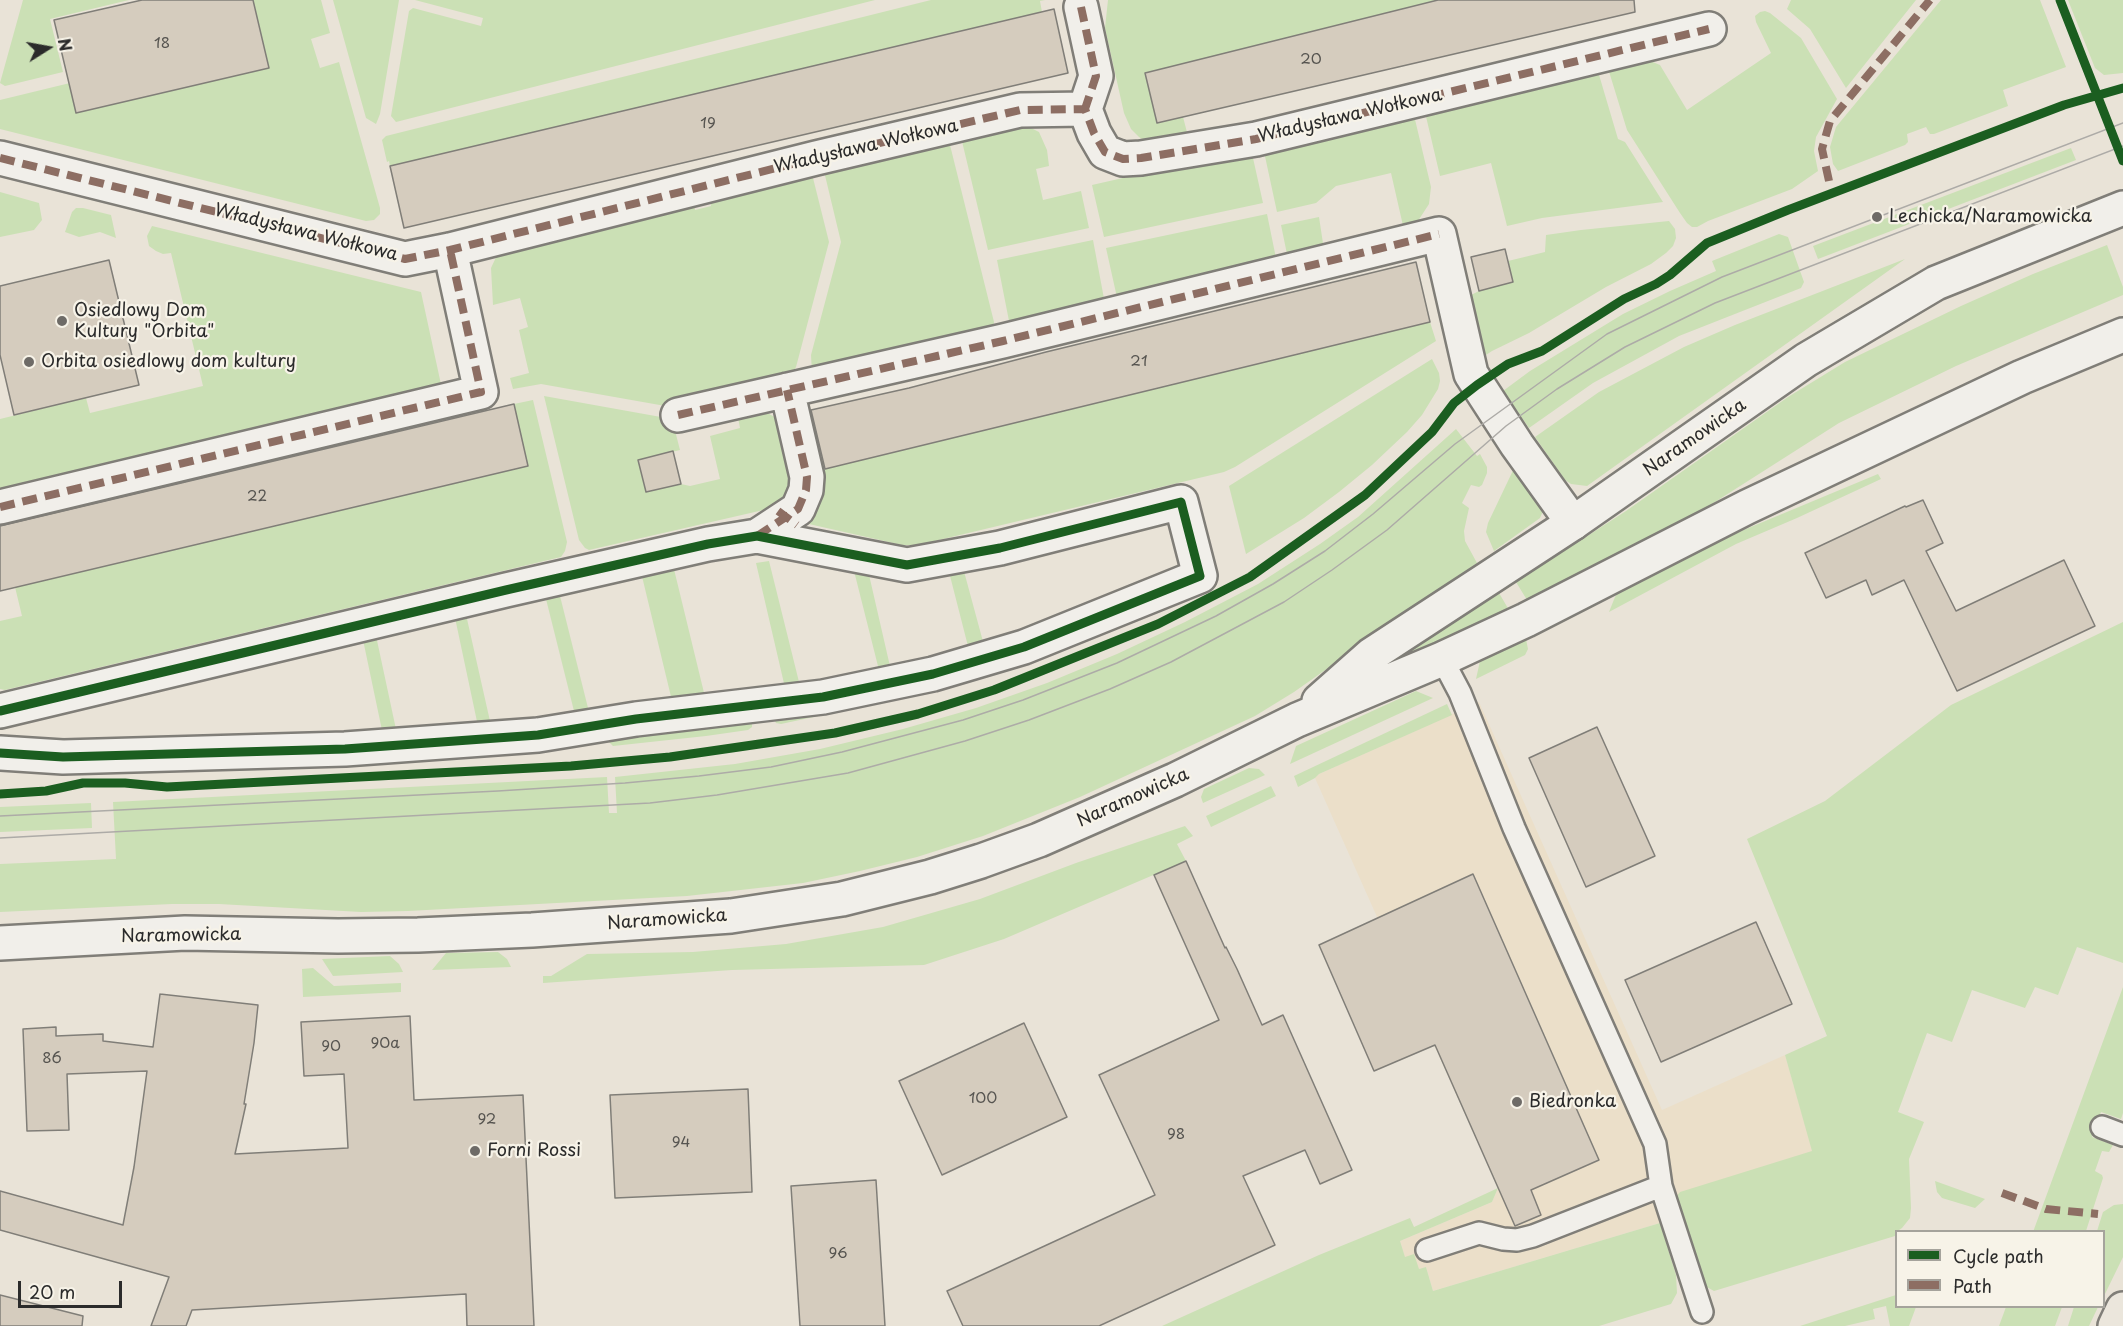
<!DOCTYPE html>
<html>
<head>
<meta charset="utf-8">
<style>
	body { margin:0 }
	#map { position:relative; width:2123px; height:1326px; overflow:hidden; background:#e9e3d7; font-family:"Playpen Sans",sans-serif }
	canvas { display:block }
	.legend { position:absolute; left:1895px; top:1230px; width:210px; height:78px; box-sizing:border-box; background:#f7f3e8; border:2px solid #a5a39c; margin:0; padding:8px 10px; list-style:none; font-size:18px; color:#2b2b2b }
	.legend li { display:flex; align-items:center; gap:12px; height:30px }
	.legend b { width:30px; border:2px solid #a5a39c }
	.north { position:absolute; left:18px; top:18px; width:60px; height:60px; -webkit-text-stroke:4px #f7f3e8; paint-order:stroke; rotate:79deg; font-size:16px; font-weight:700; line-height:24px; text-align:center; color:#2b2b2b }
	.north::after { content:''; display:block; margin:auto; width:21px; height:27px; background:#2b2b2b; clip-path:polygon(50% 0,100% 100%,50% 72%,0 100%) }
	.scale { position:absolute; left:18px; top:1281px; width:104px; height:27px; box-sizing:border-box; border:3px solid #2b2b2b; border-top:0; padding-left:8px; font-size:18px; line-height:21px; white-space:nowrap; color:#2b2b2b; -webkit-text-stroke:4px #f7f3e8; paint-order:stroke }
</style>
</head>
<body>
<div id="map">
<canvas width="2123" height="1326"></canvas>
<ul class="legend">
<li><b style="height:8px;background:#1b5e20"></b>Cycle path</li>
<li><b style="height:8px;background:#8d6e63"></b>Path</li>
</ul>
<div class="north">N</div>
<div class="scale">20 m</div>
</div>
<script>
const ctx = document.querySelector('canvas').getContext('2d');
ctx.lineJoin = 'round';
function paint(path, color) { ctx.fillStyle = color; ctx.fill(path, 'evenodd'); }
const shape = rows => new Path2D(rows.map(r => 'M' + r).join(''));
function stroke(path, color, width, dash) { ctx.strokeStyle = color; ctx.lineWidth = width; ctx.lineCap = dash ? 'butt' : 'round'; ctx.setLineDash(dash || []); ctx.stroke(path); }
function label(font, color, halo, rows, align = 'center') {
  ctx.font = font + ' "Playpen Sans",sans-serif'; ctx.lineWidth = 4.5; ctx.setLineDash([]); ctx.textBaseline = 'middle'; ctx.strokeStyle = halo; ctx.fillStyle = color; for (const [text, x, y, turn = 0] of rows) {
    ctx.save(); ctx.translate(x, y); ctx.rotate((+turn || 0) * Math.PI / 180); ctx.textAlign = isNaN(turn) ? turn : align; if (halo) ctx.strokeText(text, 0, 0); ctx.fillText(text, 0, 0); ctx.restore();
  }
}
paint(shape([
	[1479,702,1662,1110,1785,1055,1813,1151,1680,1217,1433,1291,1426,1267,1419,1269,1405,1257,1400,1241,1492,1202,1498,1188,1315,778,1319,774]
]), '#ebdfc9');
paint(shape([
	[23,0,129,0,50,19,63,72,5,86,0,83],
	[253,0,321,0,330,33,311,39,320,68,339,62,380,208,380,214,374,220,366,221,0,129,0,100,70,83,76,113,269,68],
	[333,0,399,0,380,114,376,124,366,118],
	[415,0,875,0,396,122,391,116,409,11,413,8,481,26,483,18],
	[931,0,1045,0,1040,1,1042,12,390,166,389,161,387,162,382,140,386,136],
	[1108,0,1438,0,1145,73,1183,117,1189,140,1148,143,1139,137,1131,129,1124,113,1105,28],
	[1791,0,1916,0,1846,88,1810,29,1787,9],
	[1941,0,2040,0,2066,67,2003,90,2008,106,1934,134,1930,134,1926,127,1907,134,1908,142,1905,145,1838,171,1833,164,1830,147,1836,127],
	[2068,0,2123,0,2123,73,2104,75,2095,68],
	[1765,11,1770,13,1801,38,1837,99,1816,137,1814,151,1818,171,1792,189,1708,221,1697,227,1692,227,1687,223,1680,213,1627,130,1607,65,1648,60,1660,65,1687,110,1771,53,1756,22,1755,16,1760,12],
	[1597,68,1618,139,1625,142,1663,202,1542,218,1507,226,1491,163,1440,176,1424,108],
	[1413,111,1431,187,1429,204,1416,224,1404,230,1391,173,1336,186,1316,203,1277,212,1263,147],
	[1023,124,1039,132,1047,150,1049,166,1036,169,1043,200,1081,191,1089,228,988,250,960,133],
	[948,137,994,322,992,331,812,373,811,355,841,242,823,167],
	[2071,148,2076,160,1818,259,1813,246],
	[1251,149,1263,203,1104,237,1092,185],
	[811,170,829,242,796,367,789,379,671,407,541,384,513,389,510,378,529,373,519,330,528,327,520,298,493,305,491,268,498,253,694,204,695,210,711,206,709,194],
	[0,192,39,203,42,220,34,230,0,237],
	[76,208,83,208,111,215,116,238,100,232,79,237,65,232,72,212],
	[1267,214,1277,263,1118,302,1106,248],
	[1319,217,1324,250,1288,259,1281,225],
	[1669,221,1675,229,1676,238,1673,246,1666,253,1651,264,1606,287,1529,333,1492,351,1480,359,1469,296,1479,291,1513,282,1508,261,1545,252,1546,235,1581,230],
	[152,226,421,292,442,389,0,496,0,419,86,398,90,413,203,386,171,253,163,254,156,251,149,246,147,236],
	[1779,234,1788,237,1804,282,1801,288,1679,336,1593,383,1529,428,1503,391,1530,371,1623,314,1670,291,1716,271,1712,261],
	[1093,240,1105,304,1010,326,997,260],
	[2107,245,2123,287,2123,295,1956,366,1839,423,1704,509,1527,600,1516,582,1626,511,1788,397,1845,362,1961,306,2033,274],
	[1905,259,1587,486,1571,484,1565,480,1535,437,1599,392,1684,347,1735,325],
	[1430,322,1436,341,1235,467,1224,472,918,545,902,545,800,522,817,473,825,469],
	[1432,359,1439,373,1440,381,1438,389,1422,415,1407,432,1372,465,1339,492,1304,518,1246,554,1229,486],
	[544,396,672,419,680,450,639,460,646,492,681,484,690,486,720,479,710,436,740,428,737,412,764,411,778,419,796,478,781,506,589,550,585,548,579,540],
	[533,400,567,542,565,551,561,557,5,690,0,689,0,621,22,616,15,587,528,466,514,404],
	[1456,429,1477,456,1480,454,1487,467,1487,473,1482,485,1479,487,1471,485,1462,503,1469,508,1464,531,1465,541,1477,563,1294,692,1255,716,1080,797,983,836,917,857,860,871,803,883,687,896,408,911,361,912,219,904,172,904,0,912,0,864,116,859,113,802,607,777,609,813,617,813,615,777,735,764,820,749,903,729,976,708,1047,683,1117,654,1185,622,1258,584,1320,544,1358,517],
	[1517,462,1542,502,1543,511,1540,518,1494,551,1486,532,1488,523],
	[1878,474,1881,479,1797,518,1736,544,1609,612,1615,597,1620,590,1734,534],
	[672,561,706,701,673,705,640,568],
	[769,561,801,690,786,692,756,563],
	[852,563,867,566,892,675,881,678],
	[962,564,985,649,970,654,948,568],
	[558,588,590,716,576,719,544,591],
	[1499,593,1509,610,1387,667,1385,664],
	[465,610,492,730,479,731,454,613],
	[2123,622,2123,963,2077,947,2058,995,2035,987,2025,1008,1972,990,1952,1042,1927,1033,1898,1112,1924,1122,1909,1159,1911,1208,1910,1218,1902,1228,1896,1232,1895,1236,1714,1291,1705,1286,1698,1277,1680,1217,1676,1197,1680,1192,1812,1151,1785,1055,1827,1036,1747,839,1825,801,1951,705],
	[375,631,397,734,383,735,362,635],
	[1526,639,1528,649,1525,655,1476,679,1480,661],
	[1416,691,1433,698,1290,764,1296,746],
	[850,703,851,709,781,724,776,723,774,719,752,718,752,727,748,730,706,736,613,746,603,736],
	[1447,704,1452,715,1319,774,1315,778,1298,787,1294,776],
	[1249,768,1259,769,1265,775,1203,803,1201,797,1204,789],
	[1271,786,1276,796,1211,827,1206,816],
	[91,803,92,828,0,832,0,807],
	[1185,826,1193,836,1177,844,1186,861,1004,939,924,965,732,970,543,983,543,976,551,976,587,954,693,952,786,944,883,927,980,899,1076,863],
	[498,952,507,959,511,967,432,970,446,953],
	[390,956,399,964,403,972,333,976,322,959],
	[313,968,334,986,401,983,401,992,303,997,302,969],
	[2123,987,2123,1113,2121,1119,2101,1112,2092,1137,2113,1145,2109,1152,2102,1151,2095,1171,2102,1175,2103,1178,2086,1231,2033,1232],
	[1935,1181,1985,1199,1975,1208,1942,1198,1937,1192],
	[1498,1188,1492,1202,1400,1241,1405,1257,1414,1254,1419,1269,1426,1267,1433,1291,1660,1223,1676,1275,1677,1293,1671,1304,1599,1326,1162,1326,1319,1255,1410,1218,1414,1227],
	[2123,1204,2123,1257,2104,1296,2104,1232,2097,1231,2103,1212,2114,1205],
	[1896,1295,1896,1306,1916,1307,1909,1326,1890,1326,1886,1306,1873,1309,1875,1319,1845,1326,1800,1326],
	[2006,1307,2006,1306,2062,1307,2055,1326,1999,1326],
	[2074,1307,2098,1307,2089,1326,2068,1326]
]), '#cbe0b5');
const building = shape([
	[142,0,253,0,269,68,76,113,54,20,142,0],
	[1438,0,1634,0,1635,12,1157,123,1145,73,1438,0],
	[1054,9,1068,73,404,228,390,166,1054,9],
	[1505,249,1513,282,1479,291,1471,257,1505,249],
	[109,260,139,385,14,415,0,355,0,286,109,260],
	[1416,262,1430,322,825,469,811,410,909,388,1046,352,1416,262],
	[514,404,528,466,0,591,0,526,514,404],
	[673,451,681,484,646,492,638,460,673,451],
	[1923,500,1943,543,1926,551,1956,611,2064,560,2095,626,1957,691,1904,580,1872,595,1866,580,1826,598,1805,553,1905,506,1906,507,1923,500],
	[1597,727,1655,856,1586,887,1529,758,1597,727],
	[1186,861,1225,948,1226,947,1237,969,1262,1025,1283,1015,1352,1170,1320,1184,1305,1150,1243,1176,1275,1245,1099,1326,963,1326,947,1291,1155,1195,1099,1075,1219,1020,1154,875,1186,861],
	[1473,874,1599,1160,1531,1190,1541,1215,1515,1226,1435,1045,1374,1071,1319,945,1473,874],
	[1756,922,1792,1004,1661,1062,1625,980,1756,922],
	[160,994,258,1005,254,1043,244,1104,246,1104,235,1154,348,1148,344,1074,304,1076,301,1022,410,1016,414,1100,523,1095,534,1326,467,1326,466,1294,192,1310,186,1326,151,1326,169,1277,0,1230,0,1191,123,1225,134,1167,147,1071,67,1074,69,1130,27,1131,23,1029,56,1027,56,1036,103,1034,103,1041,153,1047,160,994],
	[1024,1023,1067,1117,942,1175,899,1081,1024,1023],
	[748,1089,752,1192,615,1198,610,1095,748,1089],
	[876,1180,885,1326,800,1326,791,1186,876,1180],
	[0,1295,83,1316,82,1326,0,1326,0,1295]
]);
paint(building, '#d5ccbe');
stroke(building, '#807e78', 1.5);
const lane = shape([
	[1442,659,1460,693,1514,828,1655,1144,1661,1186,1702,1312],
	[2102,1127,2123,1135],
	[1427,1250,1479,1233,1503,1239,1517,1240,1533,1236,1661,1186]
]);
const street = shape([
	[1081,7,1096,76,1085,109],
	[0,158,405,259,450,250,816,158,1020,110,1085,109,1094,133,1105,152,1123,159,1141,158,1256,139,1709,29],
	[678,415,1003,341,1439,234,1471,374,1517,445,1573,523],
	[0,507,481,392,450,250],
	[757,536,798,509,806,490,807,477,787,390],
	[0,711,506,590,708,544,757,536,907,565,1000,548,1181,502,1200,576,1024,647,933,674,823,697,636,719,538,735,345,749,63,757,0,753]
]);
const secondary = shape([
	[1319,701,1371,655,1573,523,1806,360,1936,283,2123,208],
	[0,943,185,933,338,936,418,935,532,930,731,916,842,899,930,877,981,861,1039,840,1175,780,1297,720,1442,659,1526,620,1747,507,2022,377,2123,335]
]);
const primary = shape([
	[2115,1326,2123,1309]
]);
stroke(lane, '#807e78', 26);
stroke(street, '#807e78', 38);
stroke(secondary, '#807e78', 38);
stroke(primary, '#807e78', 38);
stroke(lane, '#f1efea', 21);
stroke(street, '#f1efea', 33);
stroke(secondary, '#f1efea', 33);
stroke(primary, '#ebe6dc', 33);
stroke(shape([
	[0,816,498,791,625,783,699,776,771,767,842,752,963,720,1023,700,1117,663,1216,616,1273,584,1325,551,1373,514,1455,444,1607,334,1722,277,2123,123],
	[0,838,650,803,717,795,848,773,965,741,1029,720,1110,689,1171,662,1284,602,1332,570,1387,530,1506,426,1557,389,1625,347,1715,303,2123,146]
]), '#adaba7', 1.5);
stroke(shape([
	[1081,7,1096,76,1085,109],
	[0,158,405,259,450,250,816,158,1020,110,1085,109,1094,133,1105,152,1123,159,1141,158,1256,139,1709,29],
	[1829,181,1822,149,1830,121,1930,0],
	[678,415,1003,341,1439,234],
	[0,507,481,392,450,250],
	[778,511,797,525],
	[757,536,798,509,806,490,807,477,787,390],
	[2002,1193,2046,1209,2098,1214]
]), '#8d6e63', 8, [15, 8]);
stroke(shape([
	[2060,0,2123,161],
	[0,711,506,590,708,544,757,536,907,565,1000,548,1181,502,1200,576,1024,647,933,674,823,697,636,719,538,735,345,749,63,757,0,753],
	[0,794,46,791,83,783,125,783,167,787,571,766,670,757,835,733,918,714,994,690,1158,624,1250,577,1365,495,1432,432,1454,403,1477,385,1508,364,1542,351,1624,299,1656,284,1670,275,1707,243,1788,210,2064,105,2123,88]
]), '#1b5e20', 9);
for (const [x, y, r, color] of [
	[1877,217,6,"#6e6b67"],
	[62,321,6,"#6e6b67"],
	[29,362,6,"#6e6b67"],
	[1517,1102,6,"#6e6b67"],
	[475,1151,6,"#6e6b67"]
]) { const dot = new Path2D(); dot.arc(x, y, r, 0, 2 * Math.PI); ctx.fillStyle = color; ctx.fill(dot); stroke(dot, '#f7f3e8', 2); }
label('15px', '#565450', null, [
	["18",162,44],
	["20",1311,60],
	["19",708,124],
	["21",1139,362],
	["22",257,497],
	["90a",385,1044],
	["90",331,1047],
	["86",52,1059],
	["100",983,1099],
	["92",487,1120],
	["98",1176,1135],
	["94",681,1143],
	["96",838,1254]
]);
label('18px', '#2b2b2b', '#f7f3e8', [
	["Władysława Wołkowa",1350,116,-13],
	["Władysława Wołkowa",866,147,-13],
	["Władysława Wołkowa",306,233,14],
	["Naramowicka",1695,438,-35],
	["Naramowicka",1133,798,-24],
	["Naramowicka",667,920,-4],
	["Naramowicka",181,936,-1]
]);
label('18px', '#2b2b2b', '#f7f3e8', [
	["Lechicka/Naramowicka",1889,217],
	["Osiedlowy Dom",74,311],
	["Kultury \"Orbita\"",74,332],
	["Orbita osiedlowy dom kultury",41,362],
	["Biedronka",1529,1102],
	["Forni Rossi",487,1151]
], 'left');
</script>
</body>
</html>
